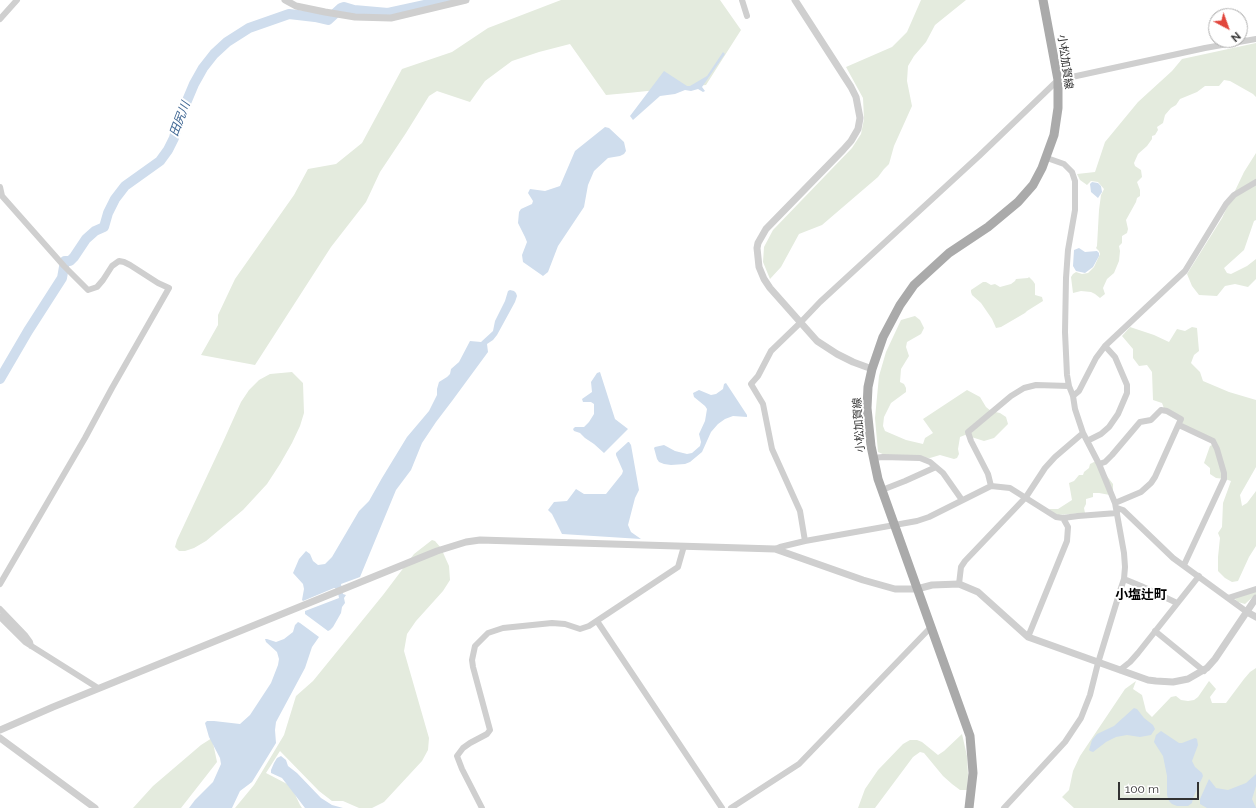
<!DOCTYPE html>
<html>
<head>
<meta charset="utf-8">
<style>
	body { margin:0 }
	#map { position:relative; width:1256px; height:808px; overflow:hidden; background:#fff; font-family:Raleway,sans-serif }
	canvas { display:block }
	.north { position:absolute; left:1208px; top:8px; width:40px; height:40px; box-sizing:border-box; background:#fff; border:1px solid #adadad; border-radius:50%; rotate:139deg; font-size:11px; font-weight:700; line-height:16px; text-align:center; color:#323232 }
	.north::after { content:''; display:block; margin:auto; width:14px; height:18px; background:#e1463c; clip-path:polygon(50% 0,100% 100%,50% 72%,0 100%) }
	.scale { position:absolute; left:1118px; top:782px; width:81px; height:18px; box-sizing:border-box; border:2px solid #323232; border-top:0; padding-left:5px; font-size:12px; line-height:14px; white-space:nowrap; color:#323232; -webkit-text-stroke:3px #fff; paint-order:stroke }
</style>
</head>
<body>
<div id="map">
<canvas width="1256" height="808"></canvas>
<div class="north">N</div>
<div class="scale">100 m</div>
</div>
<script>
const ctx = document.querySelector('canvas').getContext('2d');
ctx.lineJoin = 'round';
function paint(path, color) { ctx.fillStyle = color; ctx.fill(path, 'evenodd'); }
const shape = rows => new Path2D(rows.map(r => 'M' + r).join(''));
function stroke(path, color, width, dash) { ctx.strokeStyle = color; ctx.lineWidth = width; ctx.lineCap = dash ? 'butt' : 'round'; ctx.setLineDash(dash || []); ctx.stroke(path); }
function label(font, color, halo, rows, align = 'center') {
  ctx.font = font + ' Raleway,"Noto Sans JP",sans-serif'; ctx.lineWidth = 4; ctx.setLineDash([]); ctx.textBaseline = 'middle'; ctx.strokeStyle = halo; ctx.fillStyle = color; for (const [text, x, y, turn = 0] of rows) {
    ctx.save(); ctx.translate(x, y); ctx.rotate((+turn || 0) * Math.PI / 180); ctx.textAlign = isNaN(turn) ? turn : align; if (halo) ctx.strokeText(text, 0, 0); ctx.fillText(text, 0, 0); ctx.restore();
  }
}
paint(shape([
	[561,0,720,0,741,30,706,85,628,93,606,95,570,44,539,52,512,61,485,81,470,102,437,91,429,96,406,133,380,172,366,202,331,247,255,365,201,355,218,325,218,315,235,279,294,195,308,169,336,164,362,143,402,69,452,52,488,28],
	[921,0,966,0,935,25,926,42,914,56,908,66,907,81,912,106,894,146,889,164,884,169,878,177,822,225,799,234,781,267,770,279,763,262,764,247,773,230,852,148,861,134,864,119,863,98,846,67,892,47,907,32],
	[1256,43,1256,97,1253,94,1230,81,1224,80,1219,86,1205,86,1197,92,1180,99,1176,105,1171,108,1165,115,1163,123,1157,127,1158,130,1155,135,1152,136,1152,139,1147,146,1138,154,1134,163,1135,166,1141,170,1142,177,1137,182,1140,190,1140,196,1137,198,1136,202,1126,220,1128,229,1127,233,1122,236,1122,243,1119,246,1120,251,1119,261,1114,273,1107,279,1103,288,1105,294,1100,298,1095,294,1091,292,1081,291,1073,293,1071,277,1073,274,1076,272,1082,274,1088,273,1094,267,1100,254,1099,251,1096,248,1097,246,1099,210,1101,195,1104,189,1098,182,1091,181,1087,185,1080,180,1077,174,1095,172,1105,142,1138,102,1172,71,1182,59],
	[1256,153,1256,220,1254,221,1244,250,1224,268,1227,273,1231,274,1247,266,1256,259,1256,279,1248,287,1235,284,1225,286,1217,296,1199,295,1192,286,1187,274,1222,218,1244,172],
	[1029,277,1033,281,1035,284,1035,295,1042,297,1043,301,1027,311,1025,313,1001,327,996,328,992,319,981,303,972,295,971,292,971,290,983,282,986,282,991,285,995,284,1000,287,1011,284,1015,281,1016,279,1028,278],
	[915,316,920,320,924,328,921,334,907,342,906,347,909,356,901,369,900,382,904,384,906,388,906,392,891,403,884,417,883,426,885,431,906,440,923,444,925,438,933,433,923,419,967,390,980,397,986,407,991,411,1000,413,1006,417,1008,424,994,438,984,441,965,435,960,437,958,449,959,454,957,458,954,459,940,455,930,458,885,455,878,452,875,418,879,376,886,352,901,320],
	[1130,327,1154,335,1169,342,1177,329,1185,331,1192,327,1197,328,1199,351,1194,355,1191,363,1200,372,1203,381,1229,392,1256,400,1256,467,1240,495,1242,506,1247,503,1256,491,1256,546,1249,557,1238,581,1232,582,1225,578,1218,571,1218,557,1220,538,1218,533,1222,527,1223,503,1231,481,1225,479,1216,478,1210,474,1210,468,1204,463,1210,446,1216,443,1166,414,1162,403,1153,400,1152,372,1147,365,1139,366,1133,358,1133,349,1122,336],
	[292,372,303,383,304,413,300,426,292,443,280,464,267,484,243,510,206,541,194,548,185,551,179,551,175,547,177,540,223,442,241,402,249,390,259,380,270,374],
	[1094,462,1096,462,1113,484,1113,491,1110,495,1099,493,1093,493,1093,497,1086,499,1086,504,1084,508,1085,513,1057,515,1049,509,1058,509,1072,500,1069,483,1074,481,1079,475,1083,475,1084,472,1089,468,1090,464],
	[432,540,435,541,441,548,449,566,450,580,443,591,416,621,407,634,404,651,429,738,428,750,422,761,384,802,372,808,359,808,343,801,332,801,319,791,280,751,266,773,291,786,300,805,302,808,235,808,254,785,284,735,296,696,313,681,383,595,414,554],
	[1256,591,1256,594,1245,604,1238,602,1234,598],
	[1256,668,1256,808,1074,808,1062,797,1069,790,1073,771,1080,756,1125,689,1136,681,1133,689,1142,695,1146,711,1152,717,1171,697,1176,696,1181,700,1188,701,1194,700,1198,697,1209,681,1216,689,1210,697,1212,703,1226,703,1244,679,1250,672],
	[962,734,967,756,968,775,967,790,960,790,952,784,943,776,924,753,920,752,913,757,875,808,858,808,865,789,878,770,903,744,910,740,917,740,922,742,938,755,944,751],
	[212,738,217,762,181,808,133,808,153,786,201,745]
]), '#e4ebde');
paint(shape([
	[723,52,725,54,702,87,705,91,703,92,698,89,691,91,685,90,675,94,660,96,633,120,630,116,664,71,687,86,690,86,707,76],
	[605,127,609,128,624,142,626,151,624,154,620,156,608,158,594,171,588,185,584,207,558,246,548,272,543,276,523,262,522,255,527,242,525,237,518,223,519,212,521,209,532,204,533,201,528,193,530,189,545,191,560,186,575,151],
	[1092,182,1098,183,1101,186,1102,192,1098,198,1091,192,1090,184],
	[1079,248,1085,252,1097,251,1099,253,1099,256,1093,267,1085,273,1076,271,1073,266,1074,250],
	[510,290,514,291,516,293,517,296,515,302,497,335,493,340,487,344,488,352,452,401,436,422,422,443,411,470,396,490,360,577,341,584,343,594,346,595,344,598,345,603,342,607,341,613,333,627,330,630,328,631,305,614,305,611,339,598,338,593,335,588,334,588,303,601,302,600,304,589,303,584,293,573,299,559,306,551,310,554,313,561,318,565,325,564,332,557,359,511,369,501,382,478,407,437,429,411,437,395,437,389,439,382,447,377,450,374,451,369,459,362,470,341,481,342,493,331,495,321,505,301,508,291],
	[600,372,615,419,628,429,604,453,594,444,585,438,580,433,574,431,573,429,575,427,584,427,589,422,594,414,594,404,591,402,583,402,582,399,592,392,591,382,597,373],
	[726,383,747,415,747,417,733,416,725,419,718,424,711,432,702,452,690,462,685,464,671,465,664,464,659,462,657,459,654,448,655,447,664,445,675,451,687,454,692,453,700,446,701,442,699,434,705,421,707,409,705,406,694,397,693,393,699,390,711,395,716,394,723,389,724,384],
	[628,442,629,442,631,445,639,490,635,498,628,525,631,532,641,539,562,534,552,514,548,510,554,502,567,501,576,489,584,494,606,494,622,474,623,471,616,455,616,453],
	[298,622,300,623,319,637,312,647,305,668,276,722,275,730,276,743,252,782,240,791,232,808,189,808,195,800,213,782,221,764,220,758,209,737,205,723,207,721,214,721,240,724,250,715,271,683,278,665,279,659,277,652,266,642,265,639,267,639,276,642,284,639,293,632,295,625],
	[1134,708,1137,709,1144,718,1153,725,1155,729,1151,735,1140,737,1127,735,1116,737,1106,742,1093,752,1090,751,1089,750,1092,740,1097,734,1114,726],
	[1161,731,1179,743,1182,743,1195,738,1197,739,1198,745,1192,761,1195,767,1202,773,1203,776,1193,798,1192,803,1188,806,1177,806,1172,804,1169,801,1167,795,1167,776,1163,756,1154,742,1156,735],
	[281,756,286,760,288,766,297,773,321,798,332,805,343,808,305,808,282,778,271,773,271,770,274,763,277,758],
	[1256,774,1256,786,1252,799,1256,808,1207,808,1200,804,1200,799,1209,779,1216,788,1228,790,1246,783]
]), '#cfdded');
stroke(shape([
	[0,379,28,331,62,278,65,261,70,261,74,257,86,239,95,231,104,227,108,213,115,199,125,186,160,161,168,150,174,138,178,122,194,84,203,68,214,54,227,42,249,28,289,14,315,17,328,20,341,8,344,7,354,10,388,13,447,0]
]), '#cfdded', 10);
stroke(shape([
	[742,0,747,16],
	[0,19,17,0],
	[0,187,2,196,64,266,88,290,97,287,103,280,112,266,119,261,124,262,130,265,158,283,169,288,112,388,85,438,0,584],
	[1073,396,1079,391,1096,358,1105,346,1185,271,1226,204,1234,195,1256,182],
	[1179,425,1213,441,1217,449,1224,473,1224,479,1184,565],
	[1087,441,1101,434,1109,427,1118,414,1127,393,1127,385,1115,357,1105,346],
	[873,458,883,457,920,458,930,462,943,473,962,500],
	[1099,464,1105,462,1112,455,1140,422,1151,420,1161,410,1167,411,1181,419,1155,477,1151,483,1141,492,1115,503],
	[991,486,988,474,971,441,968,432,1011,396,1024,388,1036,385,1069,386],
	[882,490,905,481,936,467],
	[1117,508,1123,510,1173,558,1247,612],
	[805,541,800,511,772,449,763,404,751,384,758,376,771,351,800,323,820,302,979,156,1058,80,1205,48,1256,39],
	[775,549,780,547,805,541,917,521,929,517,991,486,1010,488,1056,517,1063,518,1078,516,1117,513],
	[1124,579,1141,586,1177,603],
	[959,584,961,567,965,561,1026,497,1045,468,1055,457,1083,433],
	[1228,598,1256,589],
	[0,609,25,635,30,642,31,646],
	[0,617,25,642,98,688],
	[597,621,722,808],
	[1155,631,1204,671],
	[1028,637,1067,541,1068,527,1063,518],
	[1120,670,1130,662,1138,653,1199,576],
	[482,808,462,769,457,756,463,748,470,743,487,734,490,730,473,667,472,660,475,646,488,633,503,628,552,623,565,624,580,629,589,626,678,567,684,546],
	[731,808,799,764,931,627],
	[1004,808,1065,742,1081,718,1090,695,1098,663,1120,591,1124,579,1125,567,1124,553,1115,503,1099,464,1083,433,1075,409,1073,396,1069,386,1067,375,1065,332,1066,278,1068,250,1075,210,1075,181,1072,172,1064,164,1047,158]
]), '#cfcfcf', 6);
stroke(shape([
	[285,0,296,6,325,12,355,17,391,18,466,0],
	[795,0,851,87,856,97,860,118,858,129,851,141,843,150,766,229,758,243,757,248,759,267,764,279,770,288,817,341,837,354,853,362,872,369],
	[1247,612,1256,617],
	[0,730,53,707,437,551,466,542,480,540,775,549,863,580,895,589,917,589,932,585,959,584,978,592,1028,637,1148,680,1156,681,1173,682,1188,679,1207,668,1215,659,1256,598],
	[0,738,95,808]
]), '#cfcfcf', 7);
stroke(shape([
	[969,808,973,773,970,736,878,479,871,446,867,408,868,387,872,369,883,337,900,305,914,285,949,253,988,227,1018,202,1033,185,1042,168,1054,135,1058,108,1058,80,1043,0]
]), '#aaa', 9);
label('11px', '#323232', '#fff', [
	["小松加賀線",1065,62,82],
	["小松加賀線",859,425,-94]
]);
label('italic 12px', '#416894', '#fff', [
	["田尻川",180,119,-69]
]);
label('bold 13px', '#000', '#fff', [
	["小塩辻町",1141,595]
]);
</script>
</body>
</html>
